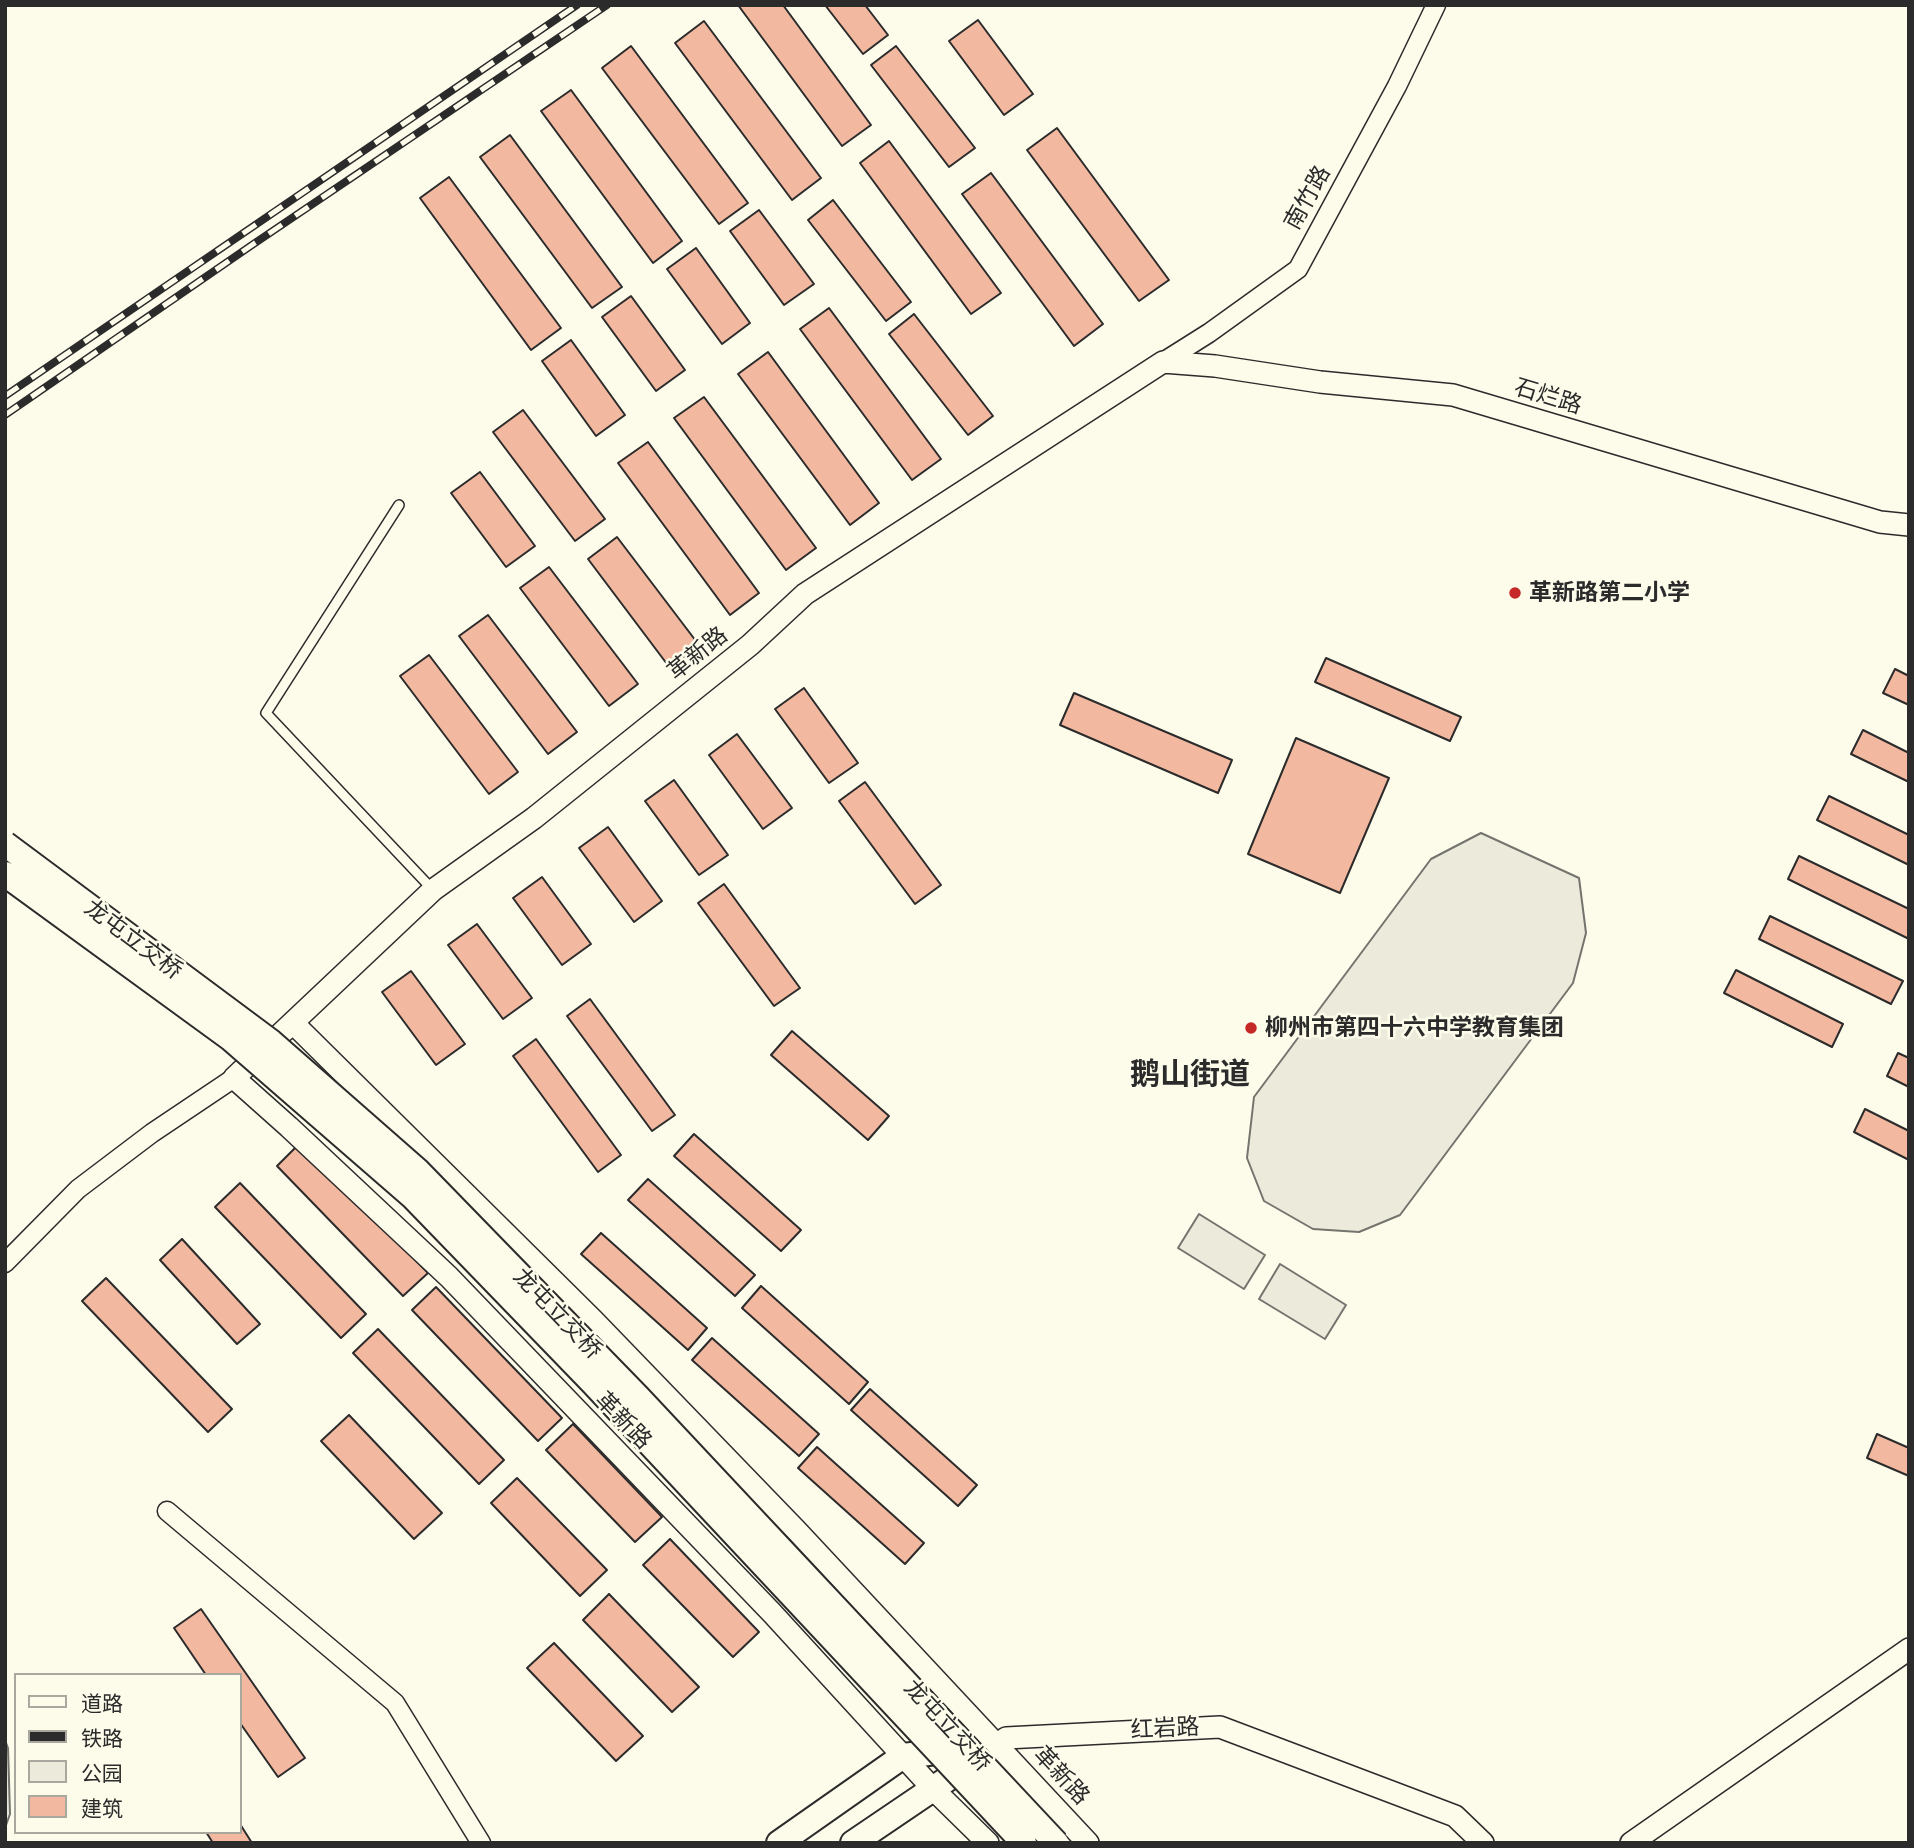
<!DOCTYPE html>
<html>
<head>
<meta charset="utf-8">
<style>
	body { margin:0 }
	#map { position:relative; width:1914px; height:1848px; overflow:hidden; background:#fdfbea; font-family:"Zilla Slab","Noto Sans SC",serif }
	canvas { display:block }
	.frame { position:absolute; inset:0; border:7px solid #2b2b2b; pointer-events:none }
	.legend { position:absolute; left:14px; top:1673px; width:228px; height:161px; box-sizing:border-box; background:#fdfbea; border:2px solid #a9a89e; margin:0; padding:9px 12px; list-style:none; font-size:21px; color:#2b2b2b }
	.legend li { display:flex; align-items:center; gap:14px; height:35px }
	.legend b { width:35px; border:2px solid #a9a89e }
</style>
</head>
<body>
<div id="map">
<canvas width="1914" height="1848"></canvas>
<div class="frame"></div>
<ul class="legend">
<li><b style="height:9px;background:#fdfbea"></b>道路</li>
<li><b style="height:9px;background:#2b2b2b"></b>铁路</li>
<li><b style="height:19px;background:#ecebdb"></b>公园</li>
<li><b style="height:19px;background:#f2b8a0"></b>建筑</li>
</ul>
</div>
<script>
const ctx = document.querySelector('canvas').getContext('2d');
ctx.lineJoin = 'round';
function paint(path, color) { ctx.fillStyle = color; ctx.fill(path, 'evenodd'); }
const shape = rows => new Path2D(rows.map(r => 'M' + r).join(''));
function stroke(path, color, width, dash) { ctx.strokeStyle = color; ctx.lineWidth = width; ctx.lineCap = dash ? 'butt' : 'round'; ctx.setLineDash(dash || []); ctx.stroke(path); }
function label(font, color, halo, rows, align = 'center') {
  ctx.font = font + ' "Zilla Slab","Noto Sans SC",serif'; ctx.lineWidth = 5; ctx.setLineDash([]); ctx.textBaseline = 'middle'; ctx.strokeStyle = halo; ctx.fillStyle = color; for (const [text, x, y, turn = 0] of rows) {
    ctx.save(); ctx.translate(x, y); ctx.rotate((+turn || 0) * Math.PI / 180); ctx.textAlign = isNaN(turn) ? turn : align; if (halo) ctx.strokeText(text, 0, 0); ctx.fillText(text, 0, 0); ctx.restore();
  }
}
const green = shape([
	[1481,833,1579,878,1586,933,1573,983,1400,1215,1359,1232,1313,1229,1264,1201,1247,1158,1254,1097,1431,859,1481,833],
	[1199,1214,1265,1255,1244,1289,1178,1248,1199,1214],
	[1280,1264,1346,1305,1325,1339,1259,1299,1280,1264],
	[5,1740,8,1748,10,1814,5,1828,5,1740]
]);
paint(green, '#ecebdb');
stroke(green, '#74746e', 2);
const building = shape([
	[738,5,783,5,871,125,842,146,738,5],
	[825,5,865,5,888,35,863,54,825,5],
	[978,20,1033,94,1004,115,949,41,978,20],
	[704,21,821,178,792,200,675,43,704,21],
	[631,46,748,203,719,224,602,68,631,46],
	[896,46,975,148,949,167,871,65,896,46],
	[571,90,682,241,653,263,541,111,571,90],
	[1057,128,1169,280,1139,301,1027,150,1057,128],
	[510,135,622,287,592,308,480,157,510,135],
	[889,141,1001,293,971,314,860,163,889,141],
	[991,173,1103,324,1074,346,962,194,991,173],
	[449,177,561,328,531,350,420,198,449,177],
	[833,200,911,302,886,321,808,220,833,200],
	[759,210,814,284,784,305,730,231,759,210],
	[696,248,750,323,722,344,667,269,696,248],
	[631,296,685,370,656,391,602,317,631,296],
	[829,308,941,459,912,480,800,329,829,308],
	[914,314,993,416,968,435,889,334,914,314],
	[571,340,625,415,596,436,542,361,571,340],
	[768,352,879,503,850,525,738,374,768,352],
	[704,397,816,548,786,570,674,418,704,397],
	[523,410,605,519,575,541,493,432,523,410],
	[648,442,759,593,730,615,618,463,648,442],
	[480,472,535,546,506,567,451,493,480,472],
	[617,537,699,645,670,668,588,559,617,537],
	[549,567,638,684,609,706,520,588,549,567],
	[488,615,577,732,548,754,459,636,488,615],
	[429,655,518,772,489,794,400,676,429,655],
	[1326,658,1461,717,1450,741,1315,682,1326,658],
	[1895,669,1909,676,1909,705,1883,693,1895,669],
	[804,688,858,763,829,783,775,709,804,688],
	[1074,693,1232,760,1218,793,1060,725,1074,693],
	[1863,730,1909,753,1909,782,1851,754,1863,730],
	[737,734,792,808,763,829,709,755,737,734],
	[1296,738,1389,778,1340,893,1248,854,1296,738],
	[674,780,728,855,699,875,645,801,674,780],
	[865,782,941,885,915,904,839,801,865,782],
	[1829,796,1909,835,1909,865,1817,820,1829,796],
	[608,827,662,901,634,922,579,848,608,827],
	[1799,856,1909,909,1909,939,1788,879,1799,856],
	[542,877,591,944,562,965,513,898,542,877],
	[724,884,800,988,774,1006,698,903,724,884],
	[1770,916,1903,981,1891,1004,1759,939,1770,916],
	[477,924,532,998,503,1019,448,945,477,924],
	[1736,970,1843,1024,1832,1047,1724,993,1736,970],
	[411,971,465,1044,436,1065,382,992,411,971],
	[590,999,675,1115,652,1131,567,1016,590,999],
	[792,1031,889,1116,868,1140,771,1055,792,1031],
	[536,1039,621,1155,598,1172,513,1056,536,1039],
	[1898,1053,1909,1058,1909,1087,1887,1076,1898,1053],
	[1865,1109,1909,1131,1909,1160,1854,1132,1865,1109],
	[694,1134,801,1230,781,1251,674,1156,694,1134],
	[301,1142,428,1273,403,1296,277,1166,301,1142],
	[648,1179,755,1275,735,1296,628,1200,648,1179],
	[240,1183,366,1314,341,1338,215,1207,240,1183],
	[601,1233,707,1328,688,1350,581,1254,601,1233],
	[182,1239,260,1324,237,1344,160,1260,182,1239],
	[106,1278,232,1409,208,1432,82,1301,106,1278],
	[761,1286,868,1382,849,1404,742,1308,761,1286],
	[436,1287,562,1418,538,1441,412,1310,436,1287],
	[378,1329,504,1460,479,1484,353,1353,378,1329],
	[712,1338,819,1434,799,1456,692,1360,712,1338],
	[870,1389,977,1485,958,1506,851,1410,870,1389],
	[349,1415,442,1513,414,1539,321,1441,349,1415],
	[573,1424,662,1517,635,1542,546,1450,573,1424],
	[1877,1434,1909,1448,1909,1476,1867,1458,1877,1434],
	[817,1447,924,1543,905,1564,798,1468,817,1447],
	[517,1478,607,1570,580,1596,491,1503,517,1478],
	[670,1539,759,1632,733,1657,643,1565,670,1539],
	[609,1594,699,1687,672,1712,583,1620,609,1594],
	[201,1609,305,1758,278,1777,240,1723,240,1675,206,1675,174,1628,201,1609],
	[554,1643,643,1736,616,1761,527,1668,554,1643],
	[240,1824,252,1843,213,1843,206,1832,240,1832,240,1824]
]);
paint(building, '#f2b8a0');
stroke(building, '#2b2b2b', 2);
const service = shape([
	[399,505,266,713,433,890]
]);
const minor = shape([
	[1163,362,1209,333,1298,269,1397,86,1436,5],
	[5,1263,78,1189,152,1133,234,1078],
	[167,1511,395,1703,481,1843]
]);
const tertiary = shape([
	[293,1023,593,1320,796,1530,1088,1843],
	[996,1745,1006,1738,1220,1727,1455,1816,1483,1843],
	[988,1843,934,1790,772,1613,449,1277,289,1127,234,1078,433,890,534,818,750,645,805,594,1163,362,1215,366,1320,382,1453,395,1880,522,1909,525],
	[1631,1843,1909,1649]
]);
const secondary = shape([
	[779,1843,903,1756,996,1745],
	[853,1843,974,1761]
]);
stroke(service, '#2b2b2b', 12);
stroke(minor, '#2b2b2b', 21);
stroke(tertiary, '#2b2b2b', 24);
stroke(secondary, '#2b2b2b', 28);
stroke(service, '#fdfbea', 9);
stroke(minor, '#fdfbea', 18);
stroke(tertiary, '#fdfbea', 21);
stroke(secondary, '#fdfbea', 24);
const rail = shape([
	[5,396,577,5],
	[5,415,252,245,607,5]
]);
stroke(rail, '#2b2b2b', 8);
stroke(rail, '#fdfbea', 5, [16]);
const secondaryBridge = shape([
	[5,844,271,1042,418,1171,638,1397,1056,1843],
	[5,874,230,1038,413,1197,593,1383,1024,1843]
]);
stroke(secondaryBridge, '#2b2b2b', 28, []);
stroke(secondaryBridge, '#fdfbea', 24);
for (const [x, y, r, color] of [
	[1515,593,7,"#c62828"],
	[1251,1028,7,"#c62828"]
]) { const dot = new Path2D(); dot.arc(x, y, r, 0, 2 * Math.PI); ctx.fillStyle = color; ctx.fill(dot); stroke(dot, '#fdfbea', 2.5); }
label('23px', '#2b2b2b', '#fdfbea', [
	["南竹路",1308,198,-61],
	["石烂路",1548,397,17],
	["革新路",698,654,-39],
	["龙屯立交桥",133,940,37],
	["龙屯立交桥",557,1314,46],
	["革新路",623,1421,46],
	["龙屯立交桥",947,1726,47],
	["红岩路",1165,1729,-3],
	["革新路",1061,1776,47]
]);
label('bold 23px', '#2b2b2b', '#fdfbea', [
	["革新路第二小学",1529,593],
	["柳州市第四十六中学教育集团",1265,1028]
], 'left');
label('bold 30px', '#2b2b2b', '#fdfbea', [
	["鹅山街道",1190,1075]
]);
</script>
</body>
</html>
